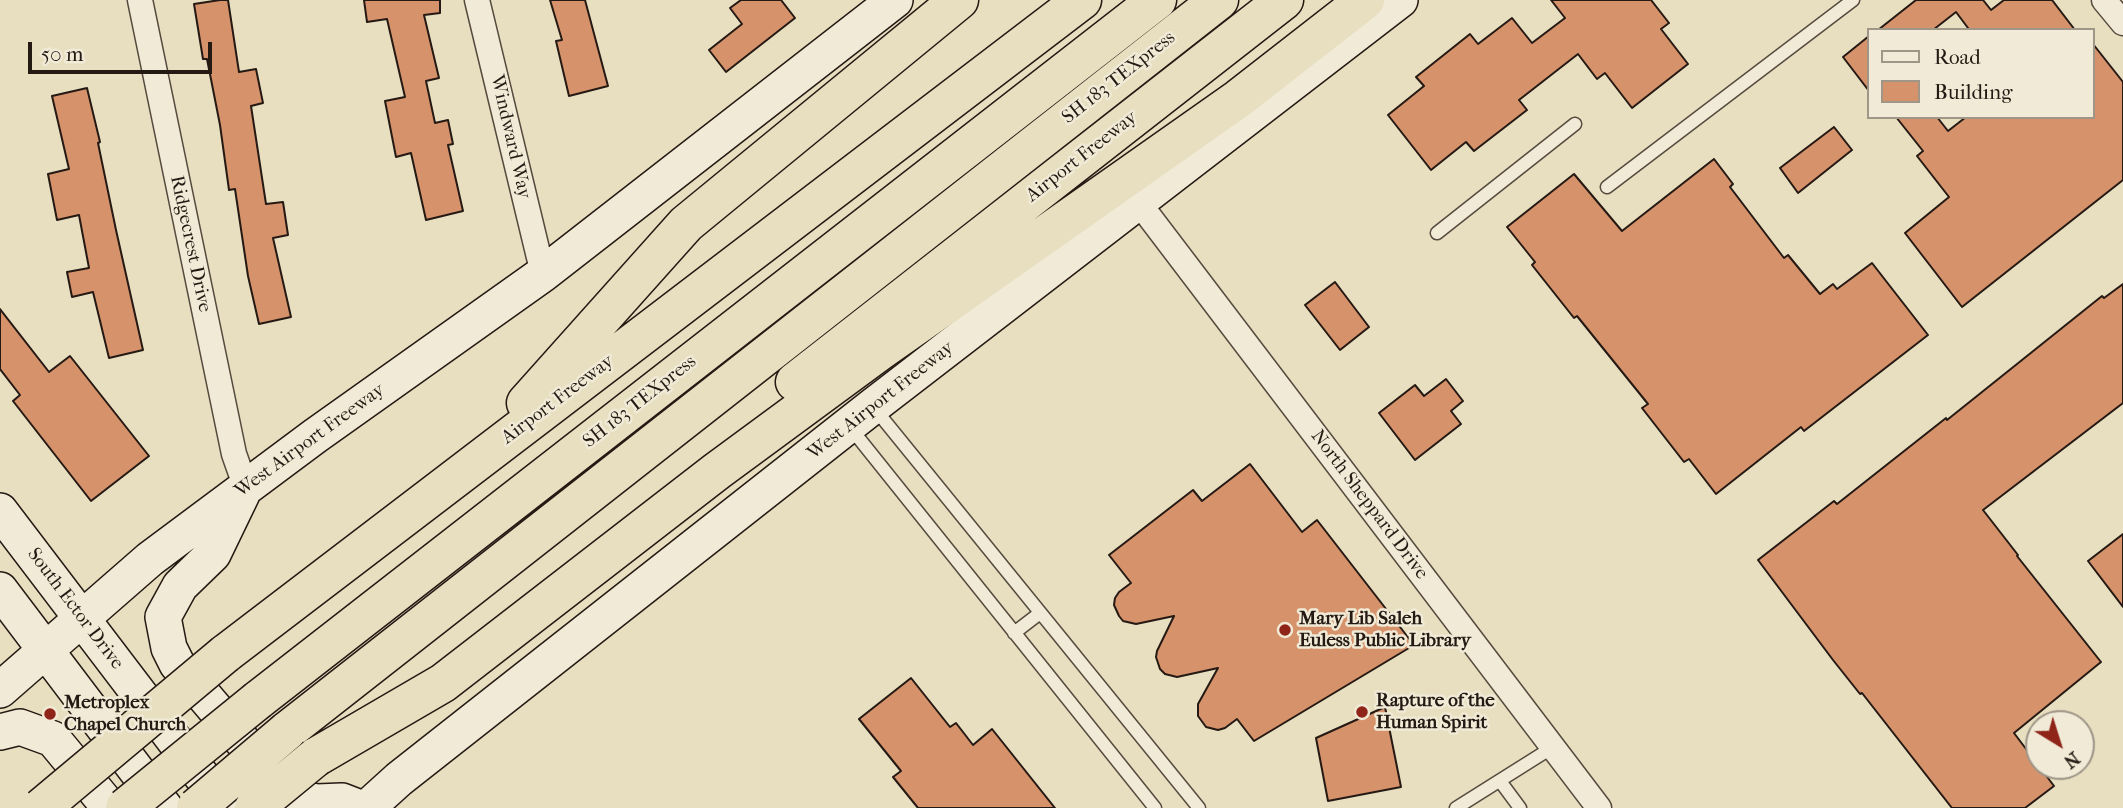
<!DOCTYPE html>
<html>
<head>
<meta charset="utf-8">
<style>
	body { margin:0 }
	#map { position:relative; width:2123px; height:808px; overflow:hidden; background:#e8dec0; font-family:"IM FELL French Canon",serif }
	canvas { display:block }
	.legend { position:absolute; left:1867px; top:28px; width:228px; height:91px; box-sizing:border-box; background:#f0ead6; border:2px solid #9f9688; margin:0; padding:9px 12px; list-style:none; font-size:21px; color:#251913 }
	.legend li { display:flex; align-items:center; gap:14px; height:35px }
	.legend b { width:35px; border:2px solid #9f9688 }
	.north { position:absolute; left:2025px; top:710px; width:70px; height:70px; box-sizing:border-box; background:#f0ead6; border:2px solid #9f9688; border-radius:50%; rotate:142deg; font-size:19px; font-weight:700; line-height:28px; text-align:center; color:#251913 }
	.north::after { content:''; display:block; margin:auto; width:24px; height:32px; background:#8f2418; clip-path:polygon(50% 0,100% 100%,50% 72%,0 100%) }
	.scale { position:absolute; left:28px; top:42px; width:184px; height:32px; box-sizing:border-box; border:4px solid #251913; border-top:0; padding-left:9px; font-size:21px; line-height:24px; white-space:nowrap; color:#251913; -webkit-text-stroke:5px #f0ead6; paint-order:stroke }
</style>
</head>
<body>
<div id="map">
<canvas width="2123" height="808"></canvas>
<ul class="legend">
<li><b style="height:9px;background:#f0ead6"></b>Road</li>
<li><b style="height:19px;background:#d5926b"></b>Building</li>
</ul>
<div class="north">N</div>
<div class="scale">50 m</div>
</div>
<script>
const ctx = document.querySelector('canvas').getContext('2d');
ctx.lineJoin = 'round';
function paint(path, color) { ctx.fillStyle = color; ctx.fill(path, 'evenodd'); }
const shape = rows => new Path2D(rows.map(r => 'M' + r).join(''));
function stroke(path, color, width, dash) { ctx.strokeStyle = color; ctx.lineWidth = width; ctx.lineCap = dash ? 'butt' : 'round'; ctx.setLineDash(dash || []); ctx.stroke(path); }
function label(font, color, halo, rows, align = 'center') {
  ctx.font = font + ' "IM FELL French Canon",serif'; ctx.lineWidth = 5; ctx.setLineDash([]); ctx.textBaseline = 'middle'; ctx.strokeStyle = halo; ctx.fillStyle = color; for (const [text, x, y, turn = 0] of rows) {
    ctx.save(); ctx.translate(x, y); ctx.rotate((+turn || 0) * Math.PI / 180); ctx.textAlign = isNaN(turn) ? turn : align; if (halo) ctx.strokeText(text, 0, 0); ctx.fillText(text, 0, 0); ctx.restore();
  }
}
const building = shape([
	[220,0,228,0,239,72,256,69,263,103,251,106,266,204,283,202,288,235,273,238,291,317,259,324,248,276,235,189,229,190,220,125,207,59,203,59,194,4,220,0],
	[364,0,440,0,440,13,424,15,439,78,426,81,435,123,448,120,453,144,448,145,463,211,426,220,411,153,396,157,385,101,405,97,387,19,367,22,364,0],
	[550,0,585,0,608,86,569,96,556,41,562,40,550,0],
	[741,0,781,0,795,18,726,72,709,50,742,24,730,8,741,0],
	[1551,0,1651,0,1669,23,1661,29,1688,64,1632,108,1605,73,1597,79,1578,54,1519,100,1527,110,1474,151,1466,142,1431,170,1388,115,1424,86,1416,77,1470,34,1478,44,1512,18,1532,43,1565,18,1551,0],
	[1916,0,1983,0,1991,10,2004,0,2052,0,2075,30,1966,30,1968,28,1956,12,1933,30,1878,30,1916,0],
	[1869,36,1869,91,1843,57,1869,36],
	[2093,44,2123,82,2123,180,1962,307,1905,233,1949,197,1917,156,1923,151,1896,117,1937,117,1948,131,1966,117,2093,117,2093,44],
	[87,88,100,142,98,143,116,230,143,350,109,358,93,292,72,297,67,272,89,268,79,215,57,220,48,174,69,169,52,96,87,88],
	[1834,127,1852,150,1798,193,1780,168,1834,127],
	[1714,159,1733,184,1730,187,1784,258,1788,255,1820,294,1833,284,1837,289,1872,263,1928,335,1804,431,1801,427,1716,494,1689,459,1684,462,1642,408,1648,404,1577,316,1574,318,1532,265,1535,262,1507,227,1574,174,1622,231,1714,159],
	[1335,282,1369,327,1340,350,1305,305,1335,282],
	[2123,284,2123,403,1983,510,2018,555,2017,556,2101,662,2014,733,2054,786,2025,808,1952,808,1862,693,1860,694,1833,660,1758,560,1834,501,1837,504,1946,418,1947,420,2102,296,2104,298,2123,284],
	[0,309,49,372,70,356,149,456,91,501,13,401,20,395,0,369,0,309],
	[1446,379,1463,401,1451,411,1461,424,1415,460,1379,413,1415,385,1424,396,1446,379],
	[1250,464,1302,532,1317,520,1414,645,1254,741,1237,719,1225,728,1218,730,1206,727,1198,716,1198,704,1218,668,1177,677,1165,674,1160,669,1156,657,1157,651,1174,616,1136,624,1123,621,1119,616,1114,605,1115,598,1119,592,1131,583,1109,555,1193,490,1202,501,1250,464],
	[2123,534,2123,607,2088,561,2123,534],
	[911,678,950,727,956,723,973,745,992,729,1055,808,918,808,893,777,901,771,859,719,911,678],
	[1385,707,1401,787,1328,801,1316,738,1385,707]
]);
paint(building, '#d5926b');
stroke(building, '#251913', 2);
const lane = shape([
	[1607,187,1853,0],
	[1437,233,1575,124],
	[875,409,1199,808],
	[849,426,1155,808],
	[1014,633,1040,613],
	[1500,781,1520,808],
	[1456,808,1553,747]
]);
const street = shape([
	[140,0,234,454,246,488],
	[477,0,543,274],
	[2104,0,2123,23],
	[1139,203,1599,808]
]);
const secondary = shape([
	[242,494,213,554,180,586,163,617,169,648,177,664,267,770,294,797,317,802,342,801,360,808],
	[0,511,226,808],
	[0,590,165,808],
	[0,690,150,559,315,436,543,274,895,0],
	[0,732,20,727,53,739,110,808],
	[367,808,399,779,873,406,1400,0]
]);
const highway = shape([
	[795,382,1284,0],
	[526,403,686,224,959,0],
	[225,654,1082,0],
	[258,700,1157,0],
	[287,731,1219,0],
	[316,757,443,683,717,471,880,351,1238,99,1365,0]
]);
stroke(lane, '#564a3e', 15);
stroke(street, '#564a3e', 27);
stroke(secondary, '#251913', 38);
stroke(highway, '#251913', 41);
stroke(lane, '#f0ead6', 12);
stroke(street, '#f0ead6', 24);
stroke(secondary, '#f0ead6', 35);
stroke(highway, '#e8dec0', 38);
const highwayBridge = shape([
	[41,808,225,654],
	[125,808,258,700],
	[196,808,287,731],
	[254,808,316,757]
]);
stroke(highwayBridge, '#251913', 41, []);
stroke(highwayBridge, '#e8dec0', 38);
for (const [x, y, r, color] of [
	[1285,630,7,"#8f2418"],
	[1362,712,7,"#8f2418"],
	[50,714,7,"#8f2418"]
]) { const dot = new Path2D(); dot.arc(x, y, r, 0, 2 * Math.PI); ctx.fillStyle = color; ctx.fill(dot); stroke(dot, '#f0ead6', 2.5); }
label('19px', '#251913', '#f0ead6', [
	["SH 183 TEXpress",1119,78,-38],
	["Windward Way",510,137,77],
	["Airport Freeway",1082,157,-38],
	["Ridgecrest Drive",190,244,78],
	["Airport Freeway",558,400,-37],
	["West Airport Freeway",881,401,-38],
	["SH 183 TEXpress",640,402,-38],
	["West Airport Freeway",310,441,-36],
	["North Sheppard Drive",1369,505,53],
	["South Ector Drive",75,609,53]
]);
label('bold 19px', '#251913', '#f0ead6', [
	["Mary Lib Saleh",1299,619],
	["Euless Public Library",1299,641],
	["Rapture of the",1376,701],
	["Human Spirit",1376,723],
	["Metroplex",64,703],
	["Chapel Church",64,725]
], 'left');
</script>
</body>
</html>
